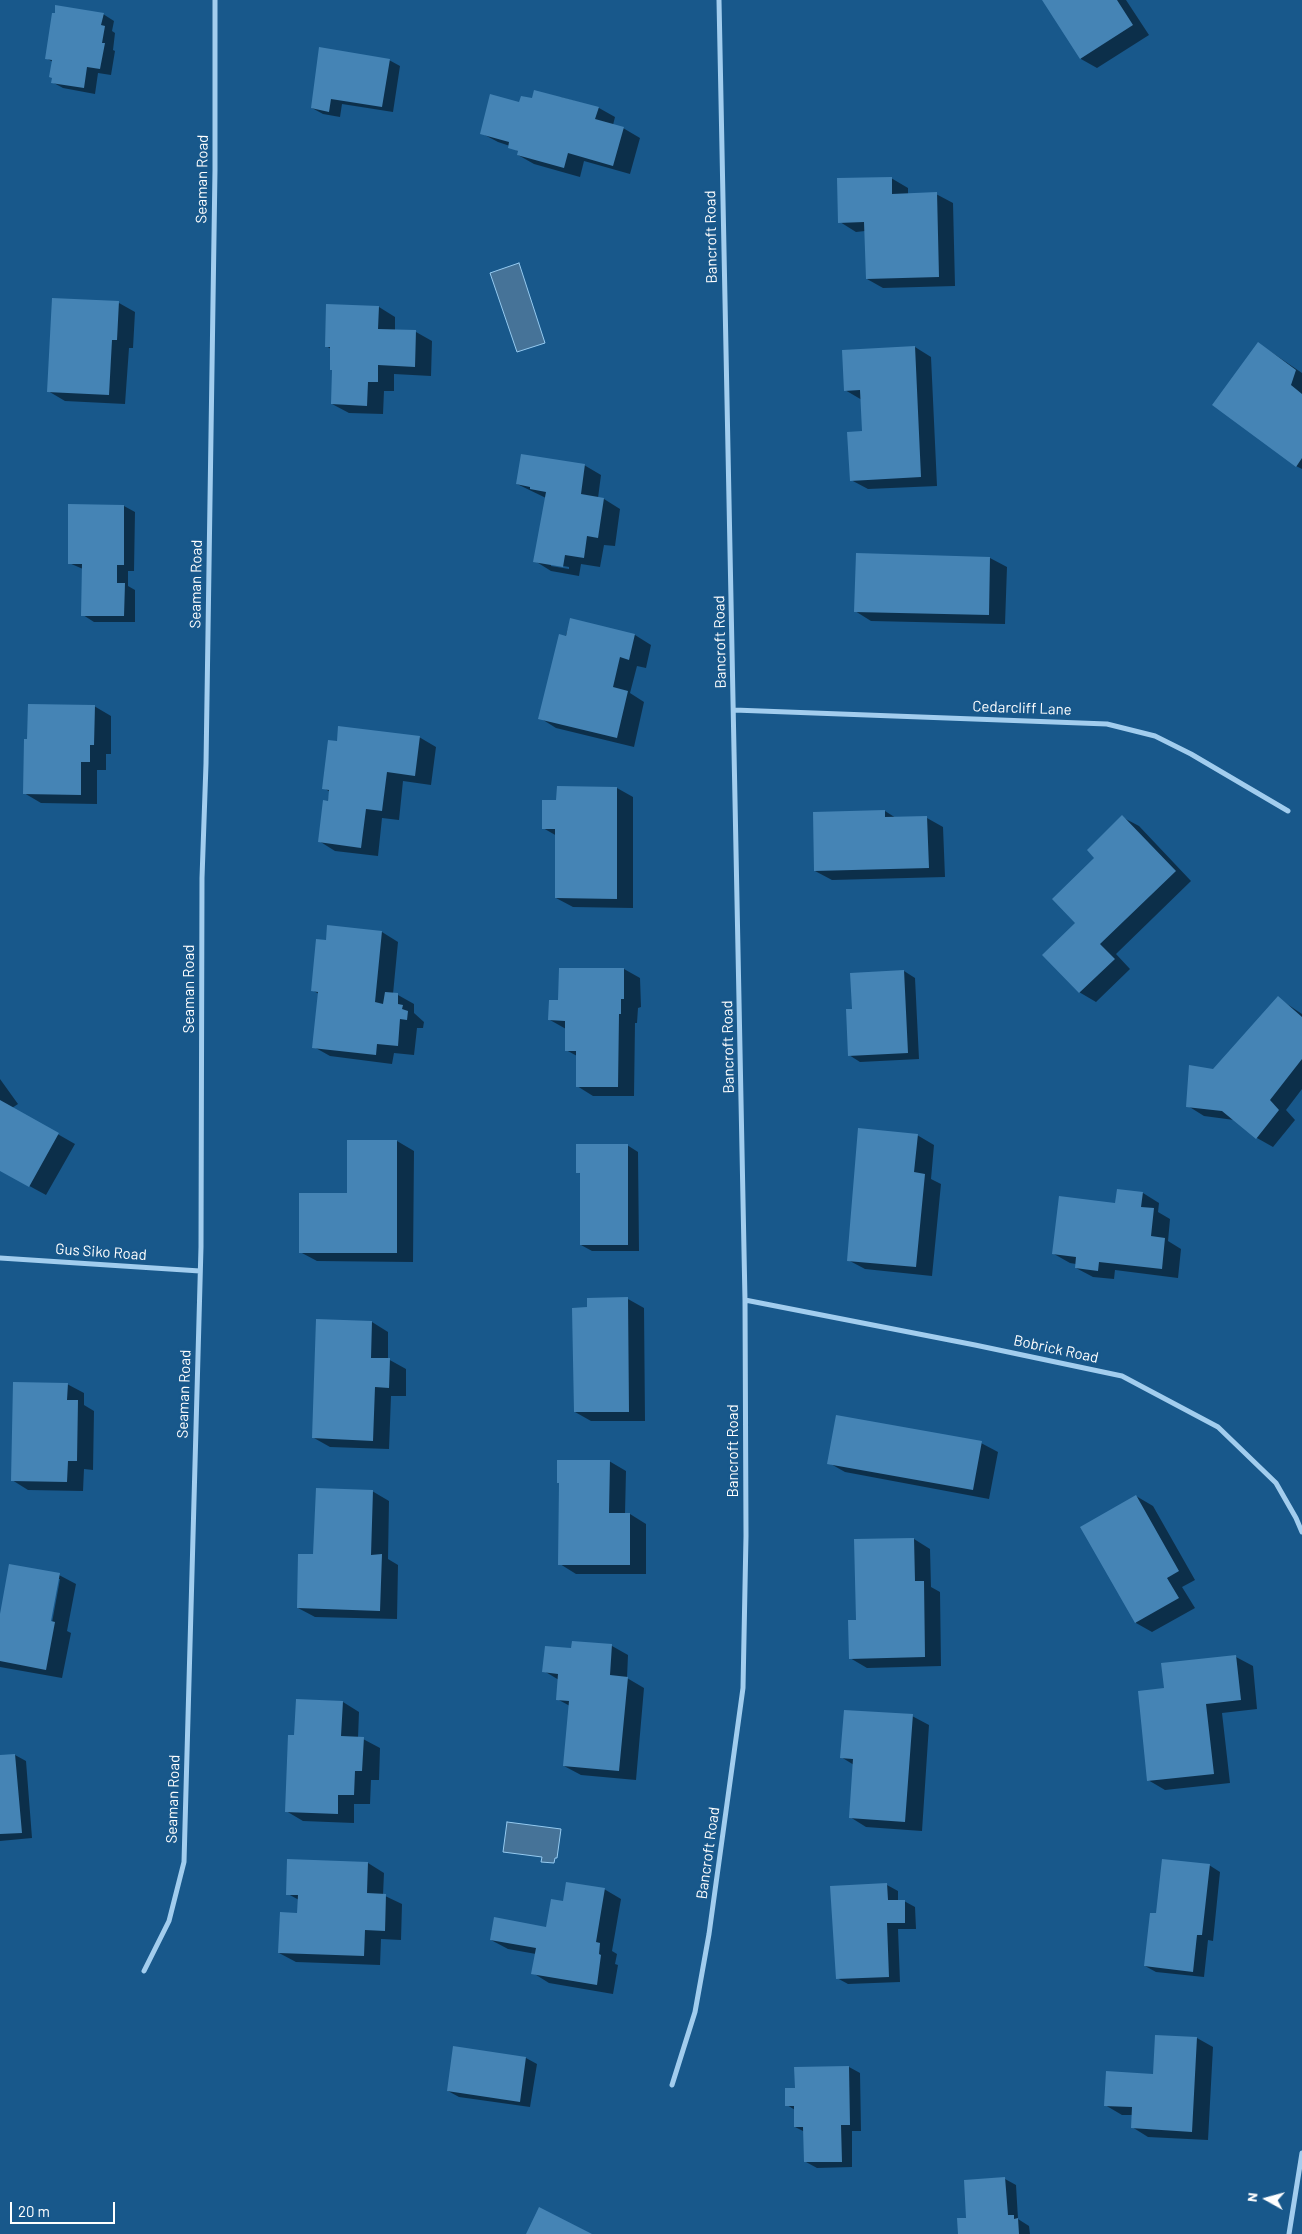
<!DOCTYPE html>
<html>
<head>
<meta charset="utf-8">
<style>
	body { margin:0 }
	#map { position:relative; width:1302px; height:2234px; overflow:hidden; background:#18588b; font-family:Barlow,sans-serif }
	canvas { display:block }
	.north { position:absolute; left:1242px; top:2174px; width:50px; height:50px; -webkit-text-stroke:4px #18588b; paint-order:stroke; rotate:277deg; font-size:14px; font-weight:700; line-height:20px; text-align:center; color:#fff }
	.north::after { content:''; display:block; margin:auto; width:18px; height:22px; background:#fff; clip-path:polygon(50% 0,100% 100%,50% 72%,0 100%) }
	.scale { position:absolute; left:10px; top:2202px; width:105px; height:22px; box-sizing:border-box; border:2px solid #fff; border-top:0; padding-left:6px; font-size:15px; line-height:18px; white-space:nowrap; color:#fff; -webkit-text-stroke:4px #18588b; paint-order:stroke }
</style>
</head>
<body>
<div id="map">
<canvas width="1302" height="2234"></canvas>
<div class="north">N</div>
<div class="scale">20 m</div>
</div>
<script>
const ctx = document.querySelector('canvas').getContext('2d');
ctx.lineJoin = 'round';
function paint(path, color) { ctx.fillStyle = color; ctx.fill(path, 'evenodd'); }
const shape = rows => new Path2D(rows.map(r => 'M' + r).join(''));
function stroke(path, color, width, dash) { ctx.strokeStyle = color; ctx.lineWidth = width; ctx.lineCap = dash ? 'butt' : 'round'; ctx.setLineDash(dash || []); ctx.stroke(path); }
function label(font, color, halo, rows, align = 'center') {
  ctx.font = font + ' Barlow,sans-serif'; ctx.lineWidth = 5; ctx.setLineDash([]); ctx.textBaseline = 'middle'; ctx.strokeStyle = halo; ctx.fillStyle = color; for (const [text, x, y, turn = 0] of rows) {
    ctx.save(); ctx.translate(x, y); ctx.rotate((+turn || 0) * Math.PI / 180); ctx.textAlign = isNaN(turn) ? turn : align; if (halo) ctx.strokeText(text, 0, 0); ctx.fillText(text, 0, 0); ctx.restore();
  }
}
const water = shape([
	[519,263,545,343,517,352,490,273,519,263],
	[507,1822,561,1829,557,1858,555,1858,554,1863,541,1862,542,1857,503,1852,507,1822]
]);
paint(water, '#467398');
stroke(water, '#95caf0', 1);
paint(shape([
	[1043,0,1126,0,1149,35,1097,68,1081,59],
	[103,14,114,21,112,31,115,33,113,50,115,51,111,75,98,73,95,94,63,88,52,82,53,62,46,58],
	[389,60,400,66,393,112,342,104,340,117,323,114,312,108],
	[560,97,599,108,615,117,613,125,623,128,640,138,630,174,584,161,580,177,534,164,518,155,519,152,510,146,498,142,481,133,520,104],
	[891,178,908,188,908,194,936,194,953,203,955,286,883,288,867,279,865,231,856,232,840,222],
	[119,303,135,312,133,348,129,348,125,404,65,401,48,391],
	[328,306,379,307,395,317,395,331,416,332,432,341,431,376,394,374,394,391,384,391,383,414,349,413,332,404,334,371,331,369,331,349,326,346],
	[1258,343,1302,373,1302,469,1296,466],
	[915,347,931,357,937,486,868,489,851,480,864,432,862,400,845,390],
	[584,465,601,475,598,498,604,499,620,509,615,546,604,545,600,567,581,564,579,576,551,571,535,561,546,498,517,484],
	[551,564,569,567,569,569,551,566],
	[124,506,135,512,134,571,128,571,128,586,135,590,135,622,94,622,83,615,83,569,69,563],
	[857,555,990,558,1007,567,1005,624,871,621,855,611],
	[571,619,635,635,651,645,646,668,637,666,630,693,644,702,634,747,556,728,540,718],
	[94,706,111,716,111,754,106,754,106,770,97,770,97,804,41,803,24,793],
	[419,737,436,747,431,785,403,781,399,820,382,818,378,856,335,851,319,841,330,792,324,788],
	[617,788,633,797,633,908,573,907,556,898,557,836,543,828,557,802],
	[885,811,896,818,927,818,943,827,945,877,832,880,815,871],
	[1122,817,1139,826,1191,881,1116,954,1130,969,1096,1002,1079,992,1077,923,1096,859],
	[328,927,382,932,398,942,393,994,398,995,414,1004,414,1013,424,1022,423,1028,417,1028,414,1055,394,1053,392,1064,330,1056,314,1047,319,994,312,990,327,941],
	[624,969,640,978,641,1007,638,1008,637,1023,635,1023,634,1096,593,1096,577,1086,577,1056,566,1050,566,1029,550,1020,559,1001],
	[904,971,915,978,919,1059,860,1062,849,1055,854,1010],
	[1278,998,1302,1014,1302,1089,1286,1110,1295,1120,1273,1147,1257,1138,1234,1120,1204,1116,1188,1106,1214,1070],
	[0,1079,18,1104,12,1108,75,1144,46,1195,0,1170],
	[917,1135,934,1145,931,1179,941,1184,932,1276,865,1269,848,1260],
	[348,1141,397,1141,414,1151,413,1262,317,1261,300,1252,348,1194],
	[627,1145,638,1152,639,1251,592,1251,581,1245,581,1174,578,1172],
	[1118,1190,1143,1193,1159,1203,1158,1212,1170,1219,1168,1241,1181,1249,1178,1278,1115,1270,1114,1279,1093,1277,1076,1268,1076,1264,1070,1263,1054,1254,1116,1204],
	[628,1299,644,1308,645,1421,591,1421,575,1412,588,1309],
	[372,1322,388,1332,388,1359,406,1369,406,1396,391,1396,389,1449,330,1447,314,1438],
	[67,1384,84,1393,84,1405,94,1411,93,1470,84,1469,83,1491,28,1490,12,1480],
	[981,1443,998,1452,989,1499,845,1472,829,1463],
	[609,1461,626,1471,625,1514,630,1514,646,1524,646,1574,576,1574,560,1564],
	[372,1491,389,1501,388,1559,398,1565,397,1619,315,1617,298,1608,315,1556],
	[1136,1496,1153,1506,1195,1580,1182,1587,1195,1608,1152,1632,1136,1623],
	[914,1539,930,1549,931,1587,940,1592,941,1666,867,1668,850,1658,857,1621],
	[59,1575,76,1584,67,1631,71,1633,62,1678,0,1667,0,1621],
	[57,1579,60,1579,51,1628,49,1627],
	[573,1642,612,1646,628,1655,627,1678,644,1688,636,1780,581,1775,564,1766,570,1706,557,1699,559,1680,544,1671,572,1649],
	[1236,1657,1253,1666,1257,1709,1222,1713,1230,1783,1165,1790,1148,1780,1165,1689],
	[343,1702,359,1712,358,1738,363,1739,380,1748,379,1780,371,1780,370,1804,354,1804,354,1823,303,1821,286,1811,295,1736],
	[912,1716,929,1725,922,1831,866,1827,850,1817,854,1765,841,1757],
	[15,1755,26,1761,32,1838,0,1841,0,1756],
	[288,1861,368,1863,384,1873,383,1895,402,1904,401,1940,381,1939,380,1965,296,1962,279,1953,298,1914,299,1900,288,1894],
	[1209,1865,1220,1872,1213,1941,1208,1940,1204,1977,1156,1972,1145,1966,1157,1915],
	[887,1885,898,1891,898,1901,904,1901,915,1907,916,1929,898,1929,900,1982,848,1984,837,1978],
	[604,1889,621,1899,612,1951,617,1954,615,1964,618,1965,613,1994,549,1983,533,1973,536,1954,508,1949,491,1940,547,1928,564,1903],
	[1197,2038,1213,2047,1208,2140,1148,2137,1132,2127,1133,2115,1122,2115,1105,2105,1154,2075],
	[454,2048,526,2058,537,2064,530,2107,459,2097,448,2091],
	[849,2067,860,2073,861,2131,852,2131,852,2167,817,2168,806,2162,805,2132,795,2127,795,2110,787,2105,796,2089,796,2068],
	[1005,2179,1016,2185,1018,2219,1029,2226,1030,2234,959,2234,967,2219]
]), '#0007');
paint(shape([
	[1042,0,1117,0,1133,25,1080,59],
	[55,5,104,13,101,25,105,26,102,43,105,43,100,69,87,67,84,88,51,83,52,78,49,77,52,60,45,59,52,13,55,13],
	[319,47,390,59,382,107,331,99,329,112,311,108],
	[534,90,599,107,595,119,624,127,613,166,568,153,564,168,517,155,518,151,508,148,509,142,480,134,490,94,519,102,521,96,532,98],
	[892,177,892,194,937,192,939,277,866,279,864,222,838,223,837,178],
	[52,298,119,301,117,340,112,340,109,395,47,392],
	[326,304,379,306,378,329,416,330,415,367,378,365,378,382,368,382,367,406,331,404,332,370,330,370,330,347,325,347],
	[1258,342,1296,370,1291,385,1302,394,1302,458,1296,467,1212,405],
	[915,346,921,477,850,481,847,432,862,431,860,390,844,391,842,350],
	[521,454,585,464,581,494,604,498,598,538,587,536,584,558,565,555,563,567,533,562,546,492,530,489,530,487,516,484],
	[68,504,124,505,124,565,117,565,117,583,125,583,124,616,81,616,82,564,68,564],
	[856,553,990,557,989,615,854,612],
	[570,618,635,634,629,660,620,657,613,687,628,691,617,738,538,719,559,634,566,636],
	[28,704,95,705,94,745,90,745,90,762,81,762,81,795,23,794,24,739,27,739],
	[338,726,420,736,415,776,387,772,382,811,366,809,361,848,318,842,323,800,328,801,329,790,322,789,328,740,337,741],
	[557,786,617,787,617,899,555,898,555,829,542,829,542,800,556,800],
	[885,810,885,817,927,816,929,868,814,871,813,812],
	[1122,815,1176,871,1100,944,1115,959,1079,993,1042,955,1075,923,1052,899,1094,858,1087,850],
	[327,925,382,931,375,1002,383,1004,385,992,398,993,398,1004,403,1005,402,1009,408,1011,407,1020,400,1019,398,1046,377,1044,376,1055,312,1048,318,992,311,991,316,939,326,940],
	[559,968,624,968,624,999,621,999,621,1014,619,1014,618,1087,576,1087,576,1051,565,1051,565,1021,548,1020,549,1000,558,1000],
	[904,970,908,1053,848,1056,846,1009,852,1009,850,973],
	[1278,996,1302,1017,1302,1059,1270,1100,1279,1110,1256,1139,1222,1111,1186,1107,1189,1065,1213,1069],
	[0,1100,59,1133,29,1187,0,1171],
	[858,1128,918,1134,914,1172,925,1174,916,1267,847,1261],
	[347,1140,397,1140,397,1253,299,1253,299,1193,347,1193],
	[576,1144,628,1144,628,1245,580,1245,580,1173,576,1173],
	[1117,1189,1143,1192,1141,1207,1154,1208,1151,1236,1165,1238,1162,1269,1099,1262,1098,1271,1075,1268,1076,1257,1052,1254,1059,1196,1115,1203],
	[628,1297,629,1412,574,1412,572,1308,587,1307,587,1298],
	[316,1319,372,1321,371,1358,390,1358,389,1388,375,1387,373,1441,312,1438],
	[13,1382,68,1383,67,1400,78,1400,77,1461,68,1461,67,1482,11,1481],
	[836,1415,982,1441,973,1490,827,1464],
	[557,1460,610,1460,609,1513,630,1513,630,1565,558,1565,559,1483,557,1483],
	[316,1488,373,1490,371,1555,382,1554,380,1611,297,1608,298,1554,313,1554],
	[1136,1495,1179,1571,1167,1578,1179,1598,1135,1623,1080,1527],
	[914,1538,915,1581,924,1581,925,1657,849,1659,848,1620,856,1620,854,1539],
	[9,1564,60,1573,51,1621,55,1622,46,1670,0,1661,0,1614],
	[572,1641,612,1644,610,1675,628,1677,619,1771,563,1766,569,1701,556,1700,558,1674,542,1672,545,1646,571,1648],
	[1236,1655,1241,1700,1206,1704,1214,1774,1147,1781,1138,1691,1164,1688,1161,1663],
	[296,1699,343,1701,341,1736,364,1737,362,1771,355,1771,354,1795,338,1795,338,1814,285,1812,288,1735,294,1735],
	[844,1710,913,1714,905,1822,849,1818,853,1759,840,1758],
	[15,1754,22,1833,0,1834,0,1755],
	[287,1859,368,1862,367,1893,386,1894,385,1931,365,1930,364,1956,278,1953,280,1912,297,1913,298,1895,286,1895],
	[1162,1859,1210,1864,1202,1935,1197,1935,1193,1972,1144,1966,1150,1913,1156,1913],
	[566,1882,605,1888,596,1942,600,1943,599,1954,601,1955,597,1985,531,1974,536,1948,490,1940,494,1917,546,1927,551,1899,563,1901],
	[887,1883,888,1900,905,1900,905,1923,887,1923,889,1977,836,1979,830,1886],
	[1155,2035,1197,2037,1192,2132,1131,2128,1132,2107,1104,2106,1106,2071,1153,2074],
	[453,2046,526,2057,520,2102,447,2091],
	[849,2066,850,2125,841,2125,842,2162,804,2162,803,2127,794,2127,794,2106,785,2106,785,2088,795,2088,794,2067],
	[1005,2177,1008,2215,1014,2215,1014,2219,1018,2218,1019,2234,958,2234,957,2218,966,2218,964,2180],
	[539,2207,592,2234,526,2234]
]), '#4584b5');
stroke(shape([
	[734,710,1107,724,1155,736,1191,754,1288,811],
	[0,1258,200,1271],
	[745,1300,975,1345,1122,1376,1218,1427,1276,1483,1296,1518,1302,1532],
	[144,1971,169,1921,184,1862,201,1247,202,878,206,764,215,170,215,0],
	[672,2085,695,2012,709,1934,743,1688,746,1536,745,1300,719,0],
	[1289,2234,1302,2153]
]), '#a2cdee', 5);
label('15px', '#fff', '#18588b', [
	["Seaman Road",202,179,-89],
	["Bancroft Road",711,237,-91],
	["Seaman Road",196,584,-89],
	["Bancroft Road",720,642,-91],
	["Cedarcliff Lane",1022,708,2],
	["Seaman Road",189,989,-90],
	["Bancroft Road",728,1047,-91],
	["Gus Siko Road",101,1252,4],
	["Bobrick Road",1056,1349,12],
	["Seaman Road",184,1394,-88],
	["Bancroft Road",733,1451,-90],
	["Seaman Road",173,1799,-88],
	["Bancroft Road",708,1853,-82]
]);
</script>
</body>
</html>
